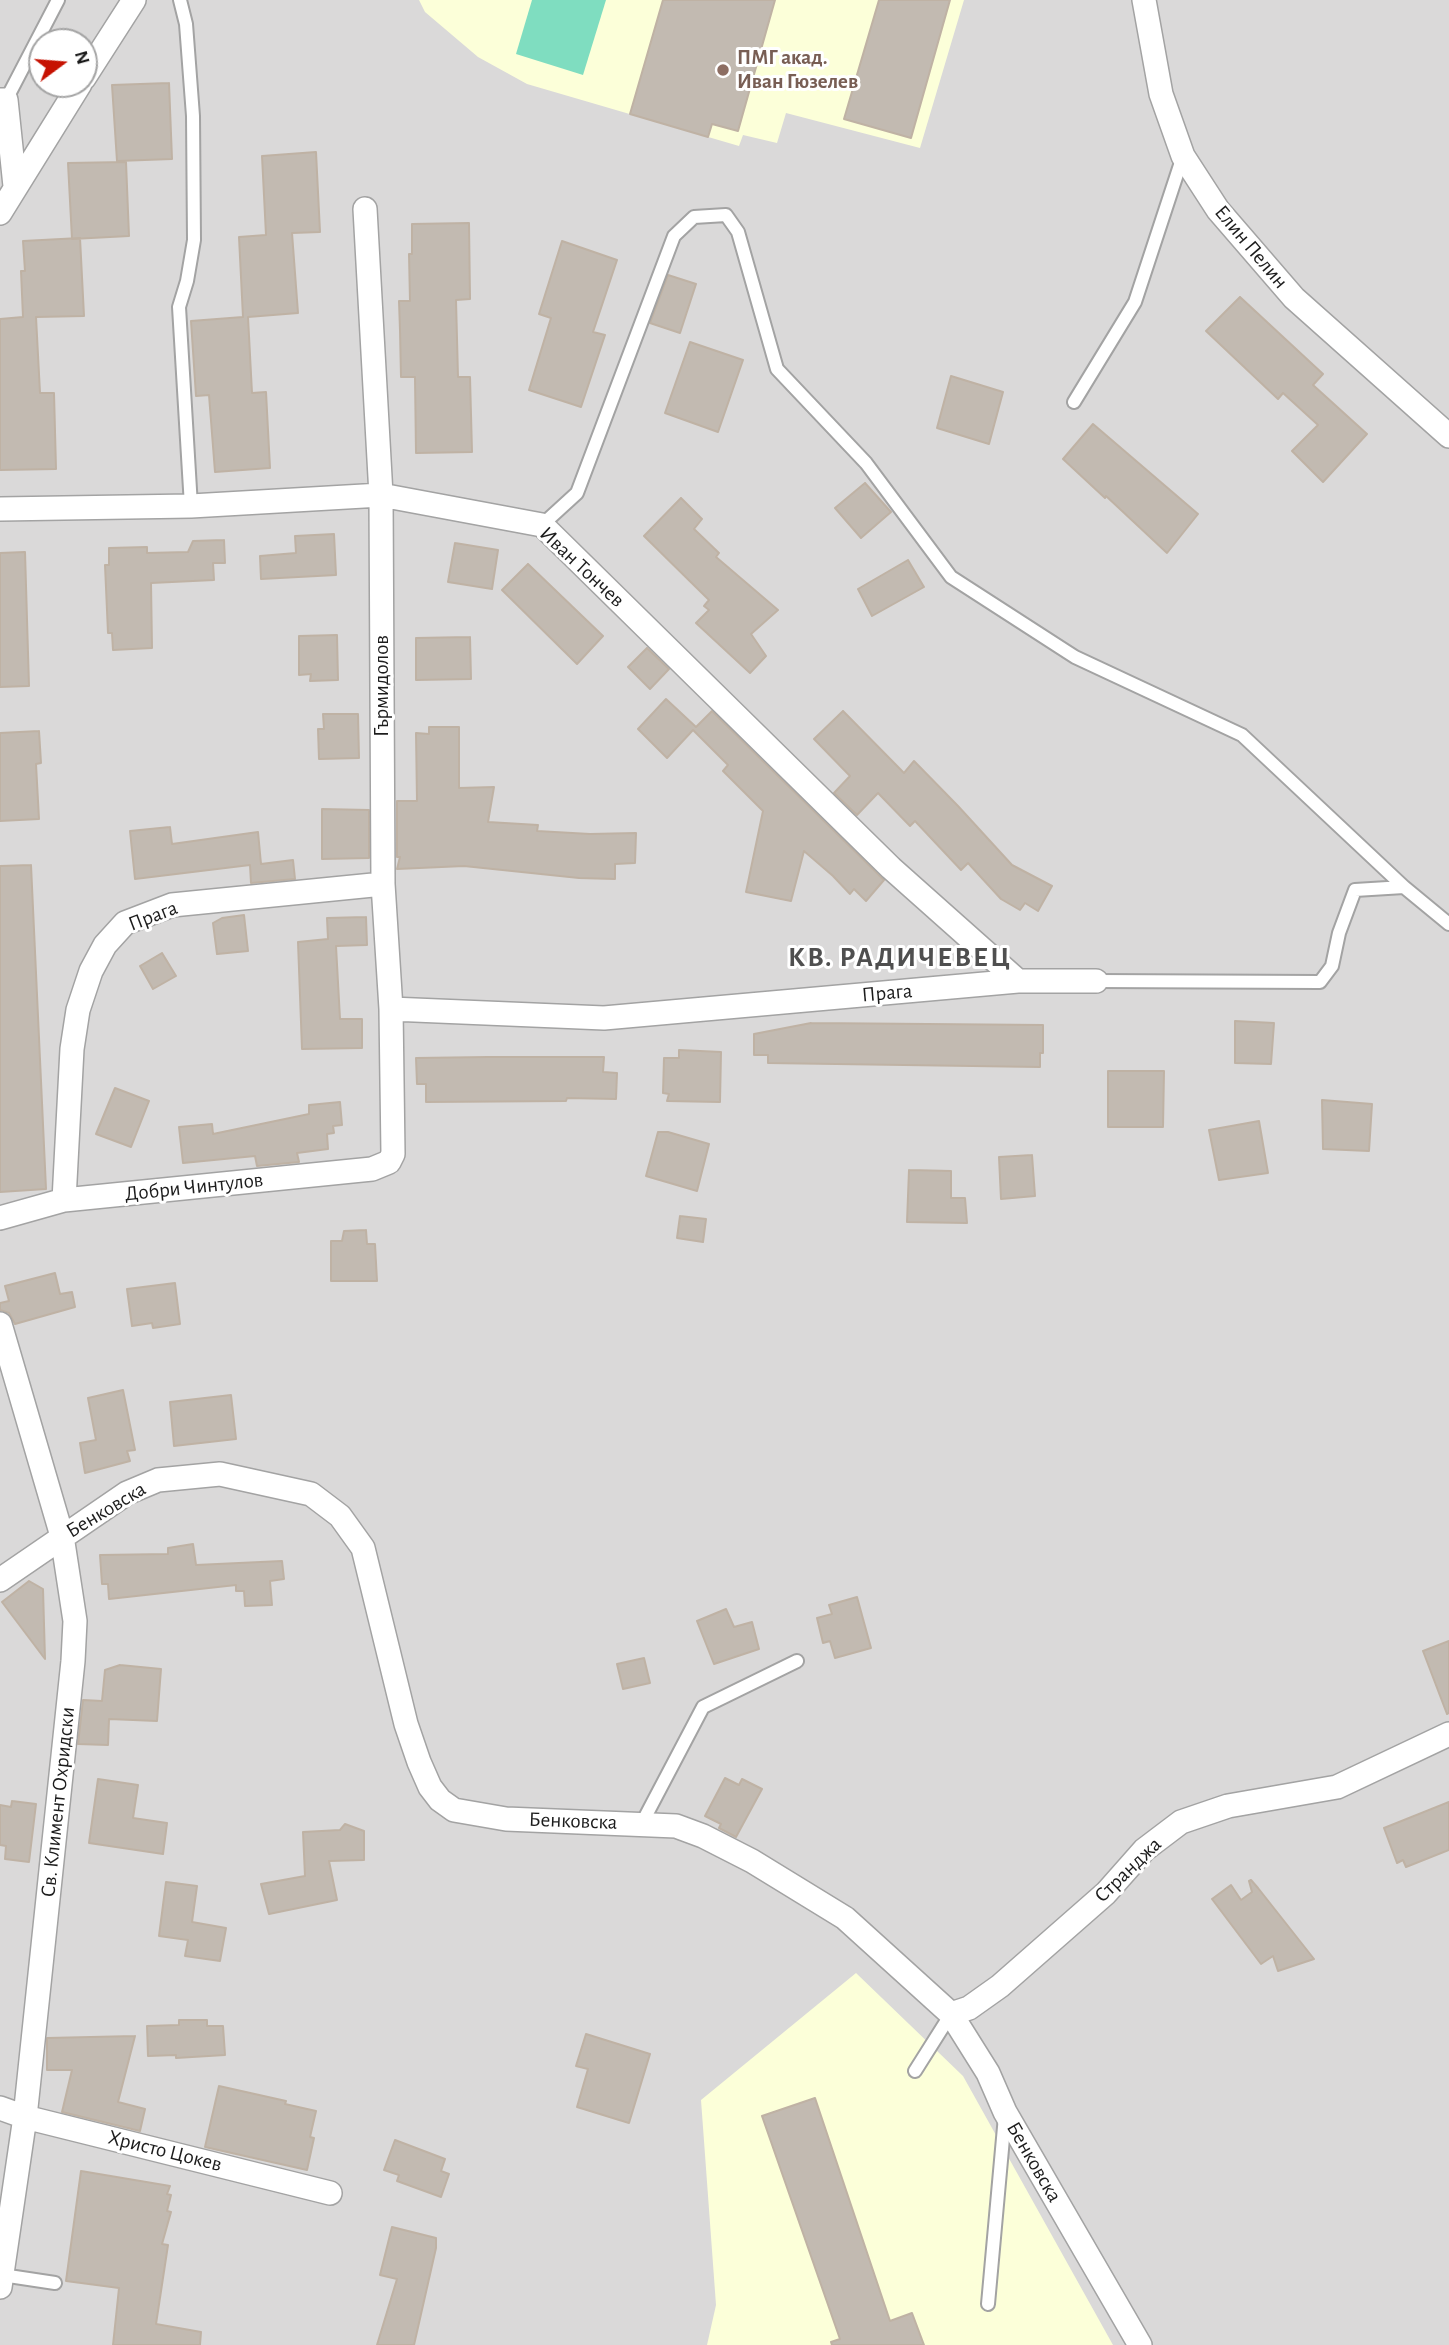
<!DOCTYPE html>
<html>
<head>
<meta charset="utf-8">
<style>
	body { margin:0 }
	#map { position:relative; width:1449px; height:2345px; overflow:hidden; background:#edeae1; font-family:"Alegreya Sans",sans-serif }
	canvas { display:block }
	.north { position:absolute; left:28px; top:28px; width:70px; height:70px; box-sizing:border-box; background:#fff; border:2px solid #a4a4a4; border-radius:50%; rotate:74deg; font-size:19px; font-weight:700; line-height:28px; text-align:center; color:#1c1c1c }
	.north::after { content:''; display:block; margin:auto; width:24px; height:32px; background:#c61202; clip-path:polygon(50% 0,100% 100%,50% 72%,0 100%) }
</style>
</head>
<body>
<div id="map">
<canvas width="1449" height="2345"></canvas>
<div class="north">N</div>
</div>
<script>
const ctx = document.querySelector('canvas').getContext('2d');
ctx.lineJoin = 'round';
function paint(path, color) { ctx.fillStyle = color; ctx.fill(path, 'evenodd'); }
const shape = rows => new Path2D(rows.map(r => 'M' + r).join(''));
function stroke(path, color, width, dash) { ctx.strokeStyle = color; ctx.lineWidth = width; ctx.lineCap = dash ? 'butt' : 'round'; ctx.setLineDash(dash || []); ctx.stroke(path); }
function label(font, color, halo, rows, align = 'center') {
  ctx.font = font + ' "Alegreya Sans",sans-serif'; ctx.lineWidth = 6; ctx.setLineDash([]); ctx.textBaseline = 'middle'; ctx.strokeStyle = halo; ctx.fillStyle = color; for (const [text, x, y, turn = 0] of rows) {
    ctx.save(); ctx.translate(x, y); ctx.rotate((+turn || 0) * Math.PI / 180); ctx.textAlign = isNaN(turn) ? turn : align; if (halo) ctx.strokeText(text, 0, 0); ctx.fillText(text, 0, 0); ctx.restore();
  }
}
paint(shape([
	[0,0,1449,0,1449,2345,0,2345],
	[42,42,84,42,84,84,42,84]
]), '#dad9d9');
paint(shape([
	[419,0,964,0,920,148,786,113,777,143,743,135,739,146,527,84,478,57,425,12],
	[856,1973,963,2076,1113,2345,707,2345,716,2305,701,2100]
]), '#fcffd9');
paint(shape([
	[532,0,606,0,583,75,516,54]
]), '#7fddc0');
const building = shape([
	[663,0,775,0,738,131,712,124,708,137,630,114,663,0],
	[879,0,950,0,911,138,844,119,879,0],
	[169,83,172,159,117,161,112,85,169,83],
	[316,152,320,232,292,233,298,313,248,317,252,393,266,392,270,468,215,472,209,395,196,396,191,321,243,317,239,237,266,235,262,156,316,152],
	[126,162,129,236,72,239,68,163,126,162],
	[469,223,470,299,456,300,458,377,470,377,472,452,416,453,415,377,401,377,400,330,399,301,410,301,409,254,412,254,412,224,469,223],
	[80,238,84,316,36,317,40,393,54,393,56,469,0,470,0,319,23,317,21,271,25,271,23,241,80,238],
	[562,241,617,260,593,332,605,335,581,407,529,390,551,318,539,314,562,241],
	[668,275,696,284,680,333,650,323,668,275],
	[1240,297,1323,374,1313,385,1367,434,1323,482,1292,451,1318,425,1283,393,1278,399,1206,331,1240,297],
	[690,342,743,360,718,432,665,413,690,342],
	[951,376,1003,392,989,444,937,428,951,376],
	[1093,424,1198,514,1167,553,1106,496,1105,498,1063,459,1093,424],
	[865,483,891,512,861,538,835,508,865,483],
	[681,498,702,519,694,529,719,553,716,557,778,610,751,634,766,656,750,673,696,623,709,610,704,606,709,600,644,536,681,498],
	[334,534,336,575,261,579,260,556,296,553,295,536,334,534],
	[224,540,225,563,213,563,214,580,151,583,152,648,113,650,112,633,108,633,105,565,109,565,109,548,147,547,147,553,188,552,193,541,224,540],
	[455,543,498,550,492,589,448,582,455,543],
	[25,552,29,686,0,687,0,553,25,552],
	[908,560,924,587,872,616,858,589,908,560],
	[528,564,603,636,577,664,502,590,528,564],
	[337,635,338,680,310,681,311,674,299,675,299,636,337,635],
	[470,637,471,679,416,680,416,638,470,637],
	[647,648,669,669,650,689,628,667,647,648],
	[666,699,696,727,712,711,884,880,866,901,854,889,850,894,833,876,804,851,791,901,746,892,763,811,723,771,728,765,693,730,667,758,638,729,666,699],
	[843,711,904,773,914,761,958,806,1012,865,1052,886,1038,911,1025,903,1020,910,1001,899,968,863,961,870,915,821,910,826,878,793,857,815,834,793,850,776,814,739,843,711],
	[323,714,358,714,359,758,319,759,318,729,324,729,323,714],
	[429,727,459,727,459,788,494,787,488,822,538,825,537,831,590,834,636,833,635,863,615,864,615,879,579,878,464,866,397,869,400,857,397,857,397,801,417,801,416,733,429,734,429,727],
	[39,731,41,763,36,764,39,819,0,821,0,733,39,731],
	[322,809,369,810,369,858,322,859,322,809],
	[170,827,172,844,258,832,261,864,293,860,295,879,251,883,250,865,135,879,130,831,170,827],
	[31,865,46,1189,0,1192,0,866,31,865],
	[244,915,248,951,217,954,213,923,222,918,244,915],
	[366,917,367,945,336,946,340,1019,362,1019,362,1048,302,1049,298,942,328,939,327,918,366,917],
	[162,953,176,976,153,989,140,966,162,953],
	[1235,1021,1274,1023,1271,1064,1235,1063,1235,1021],
	[811,1023,1043,1025,1043,1053,1040,1053,1040,1067,768,1063,768,1055,754,1055,754,1034,811,1023],
	[679,1050,721,1052,720,1102,667,1101,669,1094,663,1093,664,1058,679,1058,679,1050],
	[488,1057,604,1057,603,1072,617,1073,616,1099,567,1098,566,1101,426,1102,426,1084,417,1084,416,1058,488,1057],
	[1108,1071,1164,1071,1163,1127,1108,1127,1108,1071],
	[115,1088,149,1101,131,1147,96,1134,115,1088],
	[1322,1100,1372,1104,1369,1151,1323,1149,1322,1100],
	[340,1102,342,1125,333,1126,334,1133,327,1134,328,1149,297,1153,299,1162,257,1166,255,1156,183,1163,179,1127,212,1124,213,1134,309,1114,309,1105,340,1102],
	[1259,1121,1268,1173,1219,1180,1209,1130,1259,1121],
	[658,1132,668,1132,709,1144,697,1191,646,1176,658,1132],
	[1032,1155,1035,1196,1001,1199,999,1157,1032,1155],
	[909,1170,951,1171,951,1198,965,1198,967,1223,907,1222,909,1170],
	[680,1216,706,1219,703,1242,677,1238,680,1216],
	[366,1230,367,1244,375,1244,377,1281,331,1281,331,1241,342,1241,344,1231,366,1230],
	[55,1273,60,1294,72,1292,75,1307,15,1324,9,1313,0,1310,0,1303,9,1301,5,1286,55,1273],
	[175,1283,180,1324,153,1328,152,1323,132,1326,127,1289,175,1283],
	[123,1390,135,1450,127,1451,130,1461,85,1473,80,1443,96,1440,88,1398,123,1390],
	[231,1395,236,1439,174,1446,170,1402,231,1395],
	[193,1544,196,1565,282,1561,284,1579,270,1581,272,1605,245,1606,244,1591,236,1591,236,1585,109,1599,108,1584,102,1584,100,1555,168,1554,168,1548,193,1544],
	[29,1581,43,1589,45,1659,2,1602,29,1581],
	[857,1597,871,1648,835,1658,830,1641,823,1643,817,1618,832,1614,829,1605,857,1597],
	[726,1609,734,1627,752,1622,759,1649,714,1664,697,1621,726,1609],
	[1449,1641,1449,1713,1447,1714,1423,1651,1449,1641],
	[644,1658,650,1683,623,1689,617,1664,644,1658],
	[120,1665,161,1669,157,1721,109,1719,108,1745,78,1744,83,1700,102,1701,105,1670,120,1665],
	[725,1778,739,1785,742,1779,762,1789,736,1837,719,1828,721,1824,705,1816,725,1778],
	[98,1779,138,1785,133,1818,167,1823,163,1854,89,1843,98,1779],
	[12,1801,36,1804,29,1862,5,1859,6,1846,0,1845,0,1805,11,1807,12,1801],
	[1449,1802,1449,1850,1406,1867,1403,1860,1397,1863,1384,1828,1449,1802],
	[345,1824,364,1831,364,1860,329,1861,337,1900,269,1914,261,1884,305,1876,303,1832,340,1830,345,1824],
	[1251,1880,1258,1888,1314,1959,1278,1971,1273,1956,1261,1964,1212,1899,1231,1885,1241,1900,1252,1892,1249,1881,1251,1880],
	[166,1882,197,1886,192,1922,226,1928,220,1961,185,1956,188,1940,159,1936,166,1882],
	[179,2020,207,2020,207,2026,223,2026,225,2055,176,2058,176,2055,148,2056,147,2026,179,2025,179,2020],
	[586,2034,650,2054,629,2123,577,2107,588,2069,576,2066,586,2034],
	[135,2036,118,2102,145,2109,140,2131,62,2112,72,2070,47,2070,47,2038,135,2036],
	[219,2086,286,2101,285,2104,316,2111,310,2137,314,2138,307,2170,205,2147,219,2086],
	[815,2098,890,2321,912,2313,924,2345,832,2345,831,2342,840,2339,762,2116,815,2098],
	[395,2140,445,2159,441,2171,449,2174,441,2197,397,2181,399,2175,384,2170,395,2140],
	[81,2171,170,2186,167,2194,171,2195,167,2211,171,2212,162,2244,168,2245,156,2324,201,2332,200,2345,113,2345,119,2288,66,2281,81,2171],
	[392,2227,436,2238,436,2248,414,2345,377,2345,397,2279,380,2275,392,2227]
]);
paint(building, '#c2bab1');
stroke(building, '#bfb2a4', 2);
const lane = shape([
	[180,0,186,24,193,116,194,240,187,281,179,307,191,506],
	[6,100,58,0],
	[1074,402,1135,302,1183,156],
	[542,525,577,493,674,236,694,217,726,215,738,232,777,369,866,463,951,577,1075,657,1242,735,1404,887,1449,924],
	[1096,981,1320,982,1332,966,1339,933,1355,890,1404,887],
	[642,1823,703,1707,797,1661],
	[915,2071,951,2014],
	[2,2275,55,2283],
	[988,2304,1005,2116]
]);
const street = shape([
	[1144,0,1161,94,1183,156,1218,210,1294,298,1449,436],
	[84,78,134,0],
	[0,100,6,100,15,186],
	[0,213,80,84],
	[0,509,191,506,381,495,542,525,891,868,1018,981],
	[391,1009,604,1018,1018,981,1096,981],
	[64,1200,72,1049,78,1010,91,971,105,945,125,923,172,905,383,884],
	[0,1218,64,1200,372,1169,389,1162,393,1154,391,1009,383,884,381,495,365,209],
	[0,1324,62,1536,75,1621,73,1661,25,2117,0,2287],
	[0,1580,127,1493,158,1480,220,1474,311,1494,340,1516,363,1548,406,1724,419,1762,430,1787,440,1800,454,1810,506,1819,676,1826,703,1836,752,1861,845,1918,951,2014,988,2073,1005,2112,1140,2345],
	[951,2014,969,2008,1000,1986,1106,1893,1144,1850,1181,1822,1228,1806,1337,1787,1449,1734],
	[0,2108,25,2117,330,2193]
]);
stroke(lane, '#a3a3a3', 16);
stroke(street, '#a3a3a3', 26);
stroke(lane, '#fff', 12);
stroke(street, '#fff', 23);
for (const [x, y, r, color] of [
	[723,70,7,"#8d6e63"]
]) { const dot = new Path2D(); dot.arc(x, y, r, 0, 2 * Math.PI); ctx.fillStyle = color; ctx.fill(dot); stroke(dot, '#fff', 2.5); }
label('bold 21px', '#785e54', '#fff', [
	["ПМГ акад.",737,58],
	["Иван Гюзелев",737,82]
], 'left');
label('21px', '#1c1c1c', '#fff', [
	["Елин Пелин",1251,247,50],
	["Иван Тончев",582,567,43],
	["Гърмидолов",382,686,-90],
	["Прага",153,916,-21],
	["Прага",887,993,-5],
	["Добри Чинтулов",194,1187,-6],
	["Бенковска",106,1510,-31],
	["Св. Климент Охридски",58,1802,-84],
	["Бенковска",573,1821,2],
	["Странджа",1128,1870,-44],
	["Христо Цокев",165,2151,14],
	["Бенковска",1034,2162,60]
]);
ctx.letterSpacing = '2px';
label('bold 28px', '#4f4f4f', '#fff', [
	["КВ. РАДИЧЕВЕЦ",900,958]
]);
ctx.letterSpacing = '0px';
</script>
</body>
</html>
